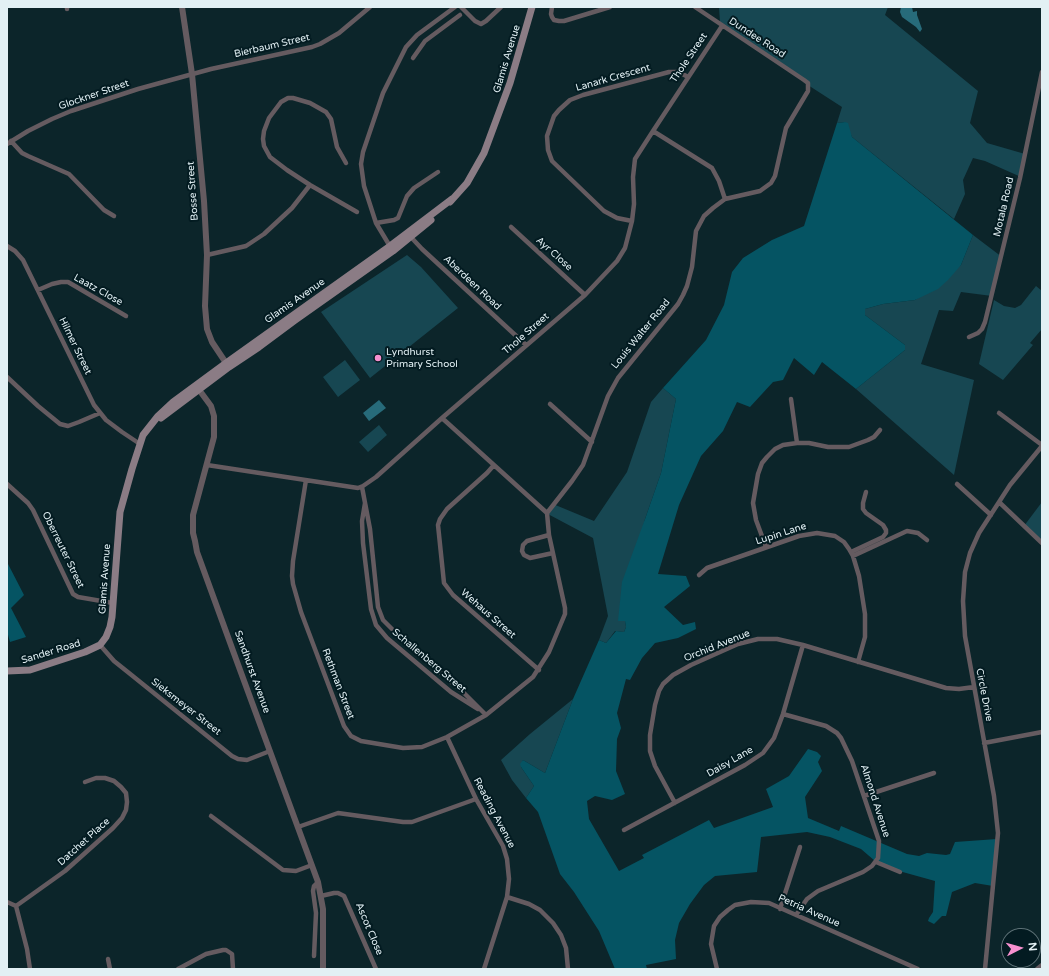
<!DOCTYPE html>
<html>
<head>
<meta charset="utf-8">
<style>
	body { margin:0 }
	#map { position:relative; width:1049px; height:976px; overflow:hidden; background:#0c252a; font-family:"Varela Round",sans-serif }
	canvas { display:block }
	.frame { position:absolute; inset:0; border:8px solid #e2f0f4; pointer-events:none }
	.north { position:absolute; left:1001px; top:928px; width:40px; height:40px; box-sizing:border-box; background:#031b21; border:1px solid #5c7075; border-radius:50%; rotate:84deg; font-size:11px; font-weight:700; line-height:16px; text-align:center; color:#e2f0f4 }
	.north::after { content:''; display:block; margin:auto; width:14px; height:18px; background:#f690cf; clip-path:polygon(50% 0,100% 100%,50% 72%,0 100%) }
</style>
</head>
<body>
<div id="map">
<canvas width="1049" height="976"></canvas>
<div class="frame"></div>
<div class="north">N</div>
</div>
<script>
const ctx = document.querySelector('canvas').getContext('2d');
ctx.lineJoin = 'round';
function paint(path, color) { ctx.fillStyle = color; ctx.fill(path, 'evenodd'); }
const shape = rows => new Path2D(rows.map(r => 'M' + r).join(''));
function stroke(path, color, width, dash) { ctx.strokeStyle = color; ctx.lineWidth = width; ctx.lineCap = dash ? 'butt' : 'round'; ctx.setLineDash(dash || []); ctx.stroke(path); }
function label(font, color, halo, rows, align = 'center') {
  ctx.font = font + ' "Varela Round",sans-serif'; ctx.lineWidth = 4; ctx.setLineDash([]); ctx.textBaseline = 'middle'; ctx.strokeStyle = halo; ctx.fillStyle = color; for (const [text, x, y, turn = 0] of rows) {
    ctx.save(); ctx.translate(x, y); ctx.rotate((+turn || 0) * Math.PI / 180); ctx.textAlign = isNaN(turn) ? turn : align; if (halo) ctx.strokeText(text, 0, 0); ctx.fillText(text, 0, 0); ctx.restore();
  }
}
paint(shape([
	[719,7,888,7,885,15,978,91,970,123,987,143,1025,154,1021,177,985,161,973,158,963,180,965,194,954,219,852,137,845,122,837,123,842,107,811,87,720,22],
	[973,235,1002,257,992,296,961,292,953,311,939,310,921,364,974,380,954,475,856,389,905,350,905,345,865,315,865,309,883,304,915,300,961,265],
	[407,255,421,267,458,308,370,378,321,312],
	[1036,286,1042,291,1042,329,1030,343,1033,345,1003,380,979,364,994,300,1004,306,1015,308,1021,305],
	[345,360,360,380,338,397,323,377],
	[663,388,676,399,661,473,645,519,619,621,625,621,626,627,624,632,615,631,606,643,599,640,608,616,593,538,546,513,553,504,594,521,627,472,651,402],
	[379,425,387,435,368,452,359,442],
	[1042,502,1042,543,1024,526],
	[573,699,545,773,523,760,521,767,534,786,526,798,512,780,501,760,530,734]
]), '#174752');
paint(shape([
	[845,122,848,123,852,137,973,235,961,265,948,280,938,289,915,300,883,304,865,309,865,315,905,345,905,350,856,389,822,362,814,375,794,358,783,380,773,382,750,407,737,402,723,431,701,456,679,505,658,574,686,576,690,586,664,607,683,625,695,622,696,629,678,638,655,643,642,658,630,680,626,679,617,713,621,728,617,739,616,771,625,794,612,800,595,796,587,801,589,819,619,871,644,858,642,855,709,820,714,828,773,807,766,789,789,776,808,749,817,752,821,756,818,762,822,771,805,797,808,818,839,831,841,826,907,854,919,856,927,853,946,855,950,854,955,842,997,839,993,886,975,883,952,892,946,916,942,916,934,924,928,921,929,918,933,912,935,881,899,871,875,861,861,849,830,837,807,832,761,837,757,872,715,876,704,885,690,904,679,923,675,940,676,959,646,965,647,969,615,969,599,931,574,892,560,874,538,812,526,798,534,786,521,767,520,764,523,760,545,773,573,699,599,640,606,643,616,631,624,632,626,627,625,621,618,621,622,582,645,519,661,473,676,399,663,388,706,340,724,305,732,272,743,258,772,240,804,226,837,123],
	[7,562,24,595,11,608,26,637,10,642,7,631]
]), '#055463');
paint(shape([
	[901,7,912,7,913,12,917,11,917,15,922,29,920,32,916,27,902,17,900,12],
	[379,400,386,408,369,421,363,413]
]), '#276b7a');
stroke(shape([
	[67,7,67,9],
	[461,7,475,21,481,24,486,21,501,7],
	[552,7,551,14,552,17,554,20,559,21,564,21,610,7],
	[413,58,425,41,460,15],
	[653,131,712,168,719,181,725,199],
	[11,141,22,153,28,156,69,174,104,210,114,216],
	[7,144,28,131,52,119,71,111,138,89,211,69,312,47,320,44,339,33,370,7],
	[346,163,337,147,331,119,326,112,310,103,293,98,288,98,281,102,269,118,264,131,263,139,264,146,270,157,287,170,310,185,357,212],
	[632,221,617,218,604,211,552,161,548,150,547,136,554,116,559,110,570,100,583,95,669,72,679,72,688,77],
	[376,223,394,220,398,218,407,196,414,188,438,172],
	[511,227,585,295],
	[409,235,422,249,526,345],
	[7,246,15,251,23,260,94,405,106,420,122,432,140,444],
	[391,248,376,223,364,186,361,164,363,152,383,93,406,47,417,35,455,7],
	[207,255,246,246,264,234,292,208,310,185],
	[38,290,52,284,61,282,68,282,126,316],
	[969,337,978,333,982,329,985,322,1020,178,1042,72],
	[7,377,38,406,60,424,68,426,79,422,100,413],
	[791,399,797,443],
	[550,404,592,442],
	[999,413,1042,445],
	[207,465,358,488,363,486,376,477,442,418,585,295,617,261,625,248,632,221,634,204,633,177,635,159,653,131,722,26],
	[494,465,487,473,447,509,440,519,438,525,444,583,453,595,539,670],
	[306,480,293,561,292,576,293,584,301,612,344,726,351,736,361,741,403,748,422,747,447,737,486,715,533,677,549,652,565,614,565,608,549,535,547,513,442,418],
	[7,484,28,503,33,510,73,594,78,597,113,603],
	[957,484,991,515],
	[362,487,370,529,378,607,383,620,404,641,464,693,486,715],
	[999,502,1042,543],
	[365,503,362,521,363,543,371,609,376,625,387,638,451,692,478,709],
	[547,513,572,481,583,465,608,396,618,378,678,304,683,295,687,286,692,267,696,231,704,216,713,208,725,199,760,191,771,183,775,176,786,128,808,91,808,83,804,80,695,7],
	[549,535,527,541,523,545,522,551,524,555,530,558,553,553],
	[766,547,756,520,753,503,758,474,762,463,767,457,775,449,783,445,797,443,809,443,828,447,849,447,868,440,874,437,880,430],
	[851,552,883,537,886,533,886,530,883,525,866,513,863,509,863,503,866,492],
	[853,556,907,531,918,533,927,540],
	[699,575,707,568,799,536,817,533,835,536,844,542,849,549,853,556,859,576,865,614,865,637,858,662],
	[100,645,114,661,129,673,232,756,238,759,247,760,270,751],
	[783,714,826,726,837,733,841,738,852,761,879,841,878,858,872,866,863,872,818,891,807,899,796,915],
	[447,737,476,799,503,846,507,859,509,879,507,897,484,969],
	[984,743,1042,732],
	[864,796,934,773],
	[675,803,655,766,650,751,650,735,655,705,659,691,663,684,673,675,691,665,738,644,758,639,777,639,803,645,946,688,959,689,974,687],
	[211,816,283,870,296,871,312,865],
	[298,827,338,813,403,822,412,822,476,799],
	[624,830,745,765,763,753,774,738,783,714,803,645],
	[876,862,900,872],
	[321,896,334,893,338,893,344,896,376,969],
	[507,897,529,904,540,910,553,923,561,935,566,948,568,969],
	[7,902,16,906],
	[16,906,65,871,113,828,122,818,126,810,127,802,126,793,121,787,114,781,105,778,96,778,85,782],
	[16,906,27,949,30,969],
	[780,909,800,847],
	[314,956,316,913,313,891,314,886,318,882],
	[108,959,110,969],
	[178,969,206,954,223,950,226,950,232,954,233,969],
	[717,969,711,944,714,926,720,917,728,910,735,905,751,902,769,903,918,969],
	[985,969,998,833,994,796,965,636,963,601,965,572,970,553,979,533,1010,485,1042,446],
	[1037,969,1042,965]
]), '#655b60', 4.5);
stroke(shape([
	[182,7,192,74,204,201,207,255,205,306,207,329,212,342,228,366],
	[197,387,211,406,214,416,214,437,193,515,193,533,195,541,197,552,236,659,318,882,323,909,323,969]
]), '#655b60', 6);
stroke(shape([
	[450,202,467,183,484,153,510,83,532,7],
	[161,418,229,367,259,347,294,321,393,251,431,220],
	[7,671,30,670,85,652,100,645,106,637,110,627,112,617,120,512,132,469,143,435,158,416,173,402,226,363,390,246,452,199]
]), '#8b7c85', 7);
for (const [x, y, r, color] of [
	[378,358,4,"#f690cf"]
]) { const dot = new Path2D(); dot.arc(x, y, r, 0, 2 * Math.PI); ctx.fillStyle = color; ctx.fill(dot); stroke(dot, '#031b21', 1.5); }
label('10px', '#e2f0f4', '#031b21', [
	["Dundee Road",757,38,33],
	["Bierbaum Street",272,46,-13],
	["Thole Street",689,58,-56],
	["Glamis Avenue",507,59,-73],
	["Lanark Crescent",613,78,-16],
	["Glockner Street",94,95,-19],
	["Bosse Street",193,191,-94],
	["Motala Road",1004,207,-77],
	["Ayr Close",554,254,42],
	["Aberdeen Road",472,283,43],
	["Laatz Close",98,290,29],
	["Glamis Avenue",295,301,-35],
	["Thole Street",526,334,-41],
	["Louis Walter Road",641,334,-51],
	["Hilmer Street",75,346,64],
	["Lupin Lane",781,534,-18],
	["Oberreuter Street",63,550,64],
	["Glamis Avenue",105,579,-86],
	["Wehaus Street",488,614,41],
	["Orchid Avenue",717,646,-22],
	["Sander Road",51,652,-17],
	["Schallenberg Street",429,661,40],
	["Sandhurst Avenue",252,672,70],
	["Rethman Street",338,684,69],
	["Circle Drive",984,695,79],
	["Sieksmeyer Street",186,707,38],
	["Daisy Lane",730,762,-30],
	["Almond Avenue",875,801,72],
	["Reading Avenue",494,813,62],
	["Datchet Place",84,842,-42],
	["Petria Avenue",809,911,24],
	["Ascot Close",369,929,67]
]);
label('10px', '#e2f0f4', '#031b21', [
	["Lyndhurst",386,352],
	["Primary School",386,364]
], 'left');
</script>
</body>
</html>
